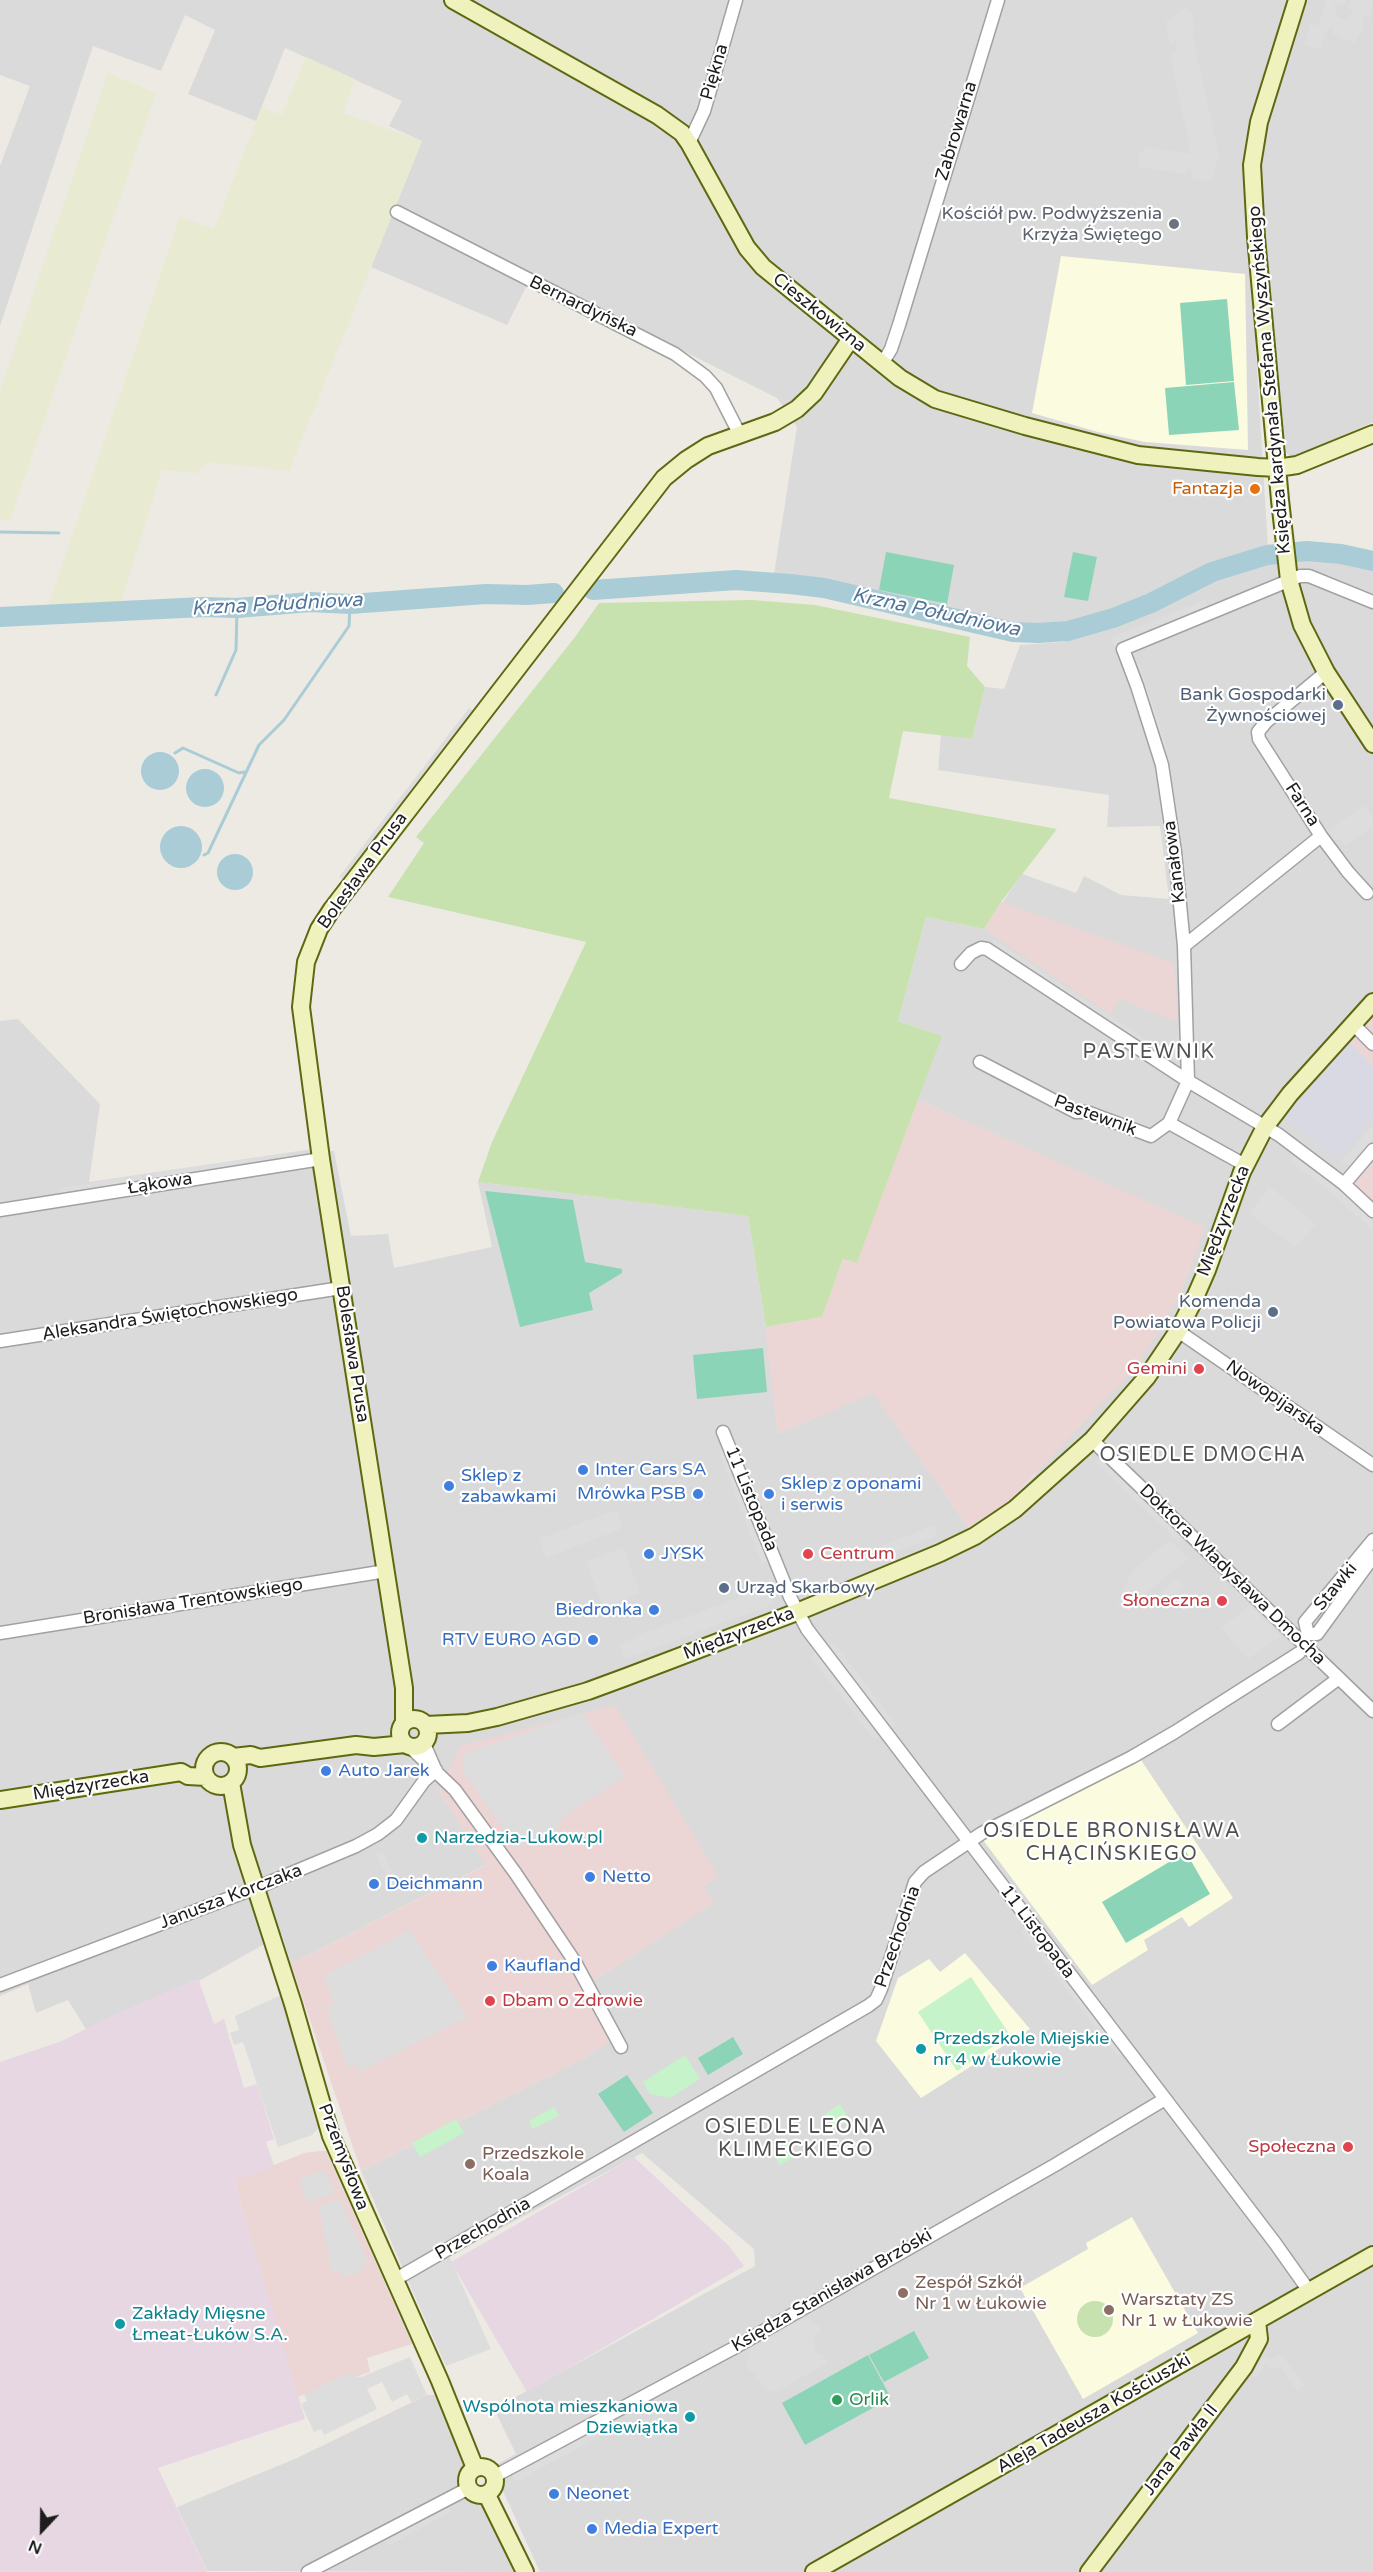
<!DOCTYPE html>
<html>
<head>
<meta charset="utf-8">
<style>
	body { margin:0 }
	#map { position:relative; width:1373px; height:2572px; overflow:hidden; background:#edeae4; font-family:"Varela Round",sans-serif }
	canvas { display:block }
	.north { position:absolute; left:12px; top:2500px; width:60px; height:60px; -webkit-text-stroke:4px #fff; paint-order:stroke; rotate:202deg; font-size:16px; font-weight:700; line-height:24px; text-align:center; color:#1d1d1d }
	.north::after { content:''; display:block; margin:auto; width:21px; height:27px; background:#1d1d1d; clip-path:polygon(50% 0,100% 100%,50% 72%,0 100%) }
</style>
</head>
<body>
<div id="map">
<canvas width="1373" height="2572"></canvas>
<div class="north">N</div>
</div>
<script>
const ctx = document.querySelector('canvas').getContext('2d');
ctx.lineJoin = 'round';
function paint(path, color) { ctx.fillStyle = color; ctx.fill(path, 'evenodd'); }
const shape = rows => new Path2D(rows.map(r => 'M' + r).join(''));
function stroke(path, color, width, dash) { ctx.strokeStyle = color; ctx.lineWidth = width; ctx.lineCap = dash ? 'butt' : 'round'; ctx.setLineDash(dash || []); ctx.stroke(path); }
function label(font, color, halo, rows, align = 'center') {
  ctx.font = font + ' "Varela Round",sans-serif'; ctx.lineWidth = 4.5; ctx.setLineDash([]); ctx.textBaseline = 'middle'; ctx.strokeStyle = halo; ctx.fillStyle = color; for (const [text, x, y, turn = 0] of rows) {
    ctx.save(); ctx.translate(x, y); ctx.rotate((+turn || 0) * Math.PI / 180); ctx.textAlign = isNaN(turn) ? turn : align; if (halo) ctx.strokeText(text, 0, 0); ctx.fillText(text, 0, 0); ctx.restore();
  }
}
paint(shape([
	[0,0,1302,0,1245,169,1268,549,1045,633,774,574,797,427,777,398,532,275,507,325,371,267,422,141,389,126,402,101,285,48,256,121,188,94,215,30,185,15,161,71,93,46,0,326,0,166,30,86,0,75],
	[1306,0,1373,0,1373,422,1298,455,1290,456,1284,451,1258,157,1261,135],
	[1305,558,1363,565,1373,569,1373,2572,540,2572,492,2467,516,2454,494,2409,755,2266,754,2249,642,2153,449,2256,406,2276,361,2171,586,2057,610,2040,581,1989,713,1903,703,1887,718,1876,439,1792,487,1864,291,1964,282,1934,199,1981,198,1979,86,2029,68,2000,36,2013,28,1984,0,1996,0,1021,18,1019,100,1104,89,1182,306,1150,334,1151,351,1236,388,1234,394,1268,492,1247,478,1182,748,1216,766,1327,778,1434,873,1392,970,1529,1007,1503,1035,1475,1205,1228,918,1100,941,1036,898,1021,926,917,984,929,1022,874,1076,893,1084,876,1121,895,1169,899,1160,826,1107,827,1109,795,938,770,941,735,972,739,985,687,1004,689,1020,645,1062,642,1108,629,1253,563],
	[427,2395,437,2395,516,2572,207,2571,177,2507,295,2459]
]), '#dbdada');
paint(shape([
	[1001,902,1174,963,1178,1022,1120,999,1110,1014,984,929],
	[1373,1016,1373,1066,1349,1042],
	[918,1100,1205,1227,1181,1293,1135,1369,1007,1503,970,1529,873,1393,778,1434,767,1344,766,1327,822,1317,843,1259,857,1263],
	[1373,1162,1373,1207,1352,1187],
	[615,1705,718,1876,704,1887,714,1903,581,1989,611,2040,586,2057,361,2171,291,1964,486,1865,439,1792,460,1746],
	[320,2151,326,2151,412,2344,367,2358,370,2372,297,2397,234,2181,304,2153]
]), '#ecd6d5');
paint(shape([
	[198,1978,214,2024,224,2019,244,2088,257,2084,274,2139,266,2142,274,2166,234,2181,305,2419,158,2468,207,2572,0,2572,0,2062,62,2041,109,2017],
	[634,2157,728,2245,744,2266,527,2392,451,2262]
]), '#e6d7e3');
paint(shape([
	[1061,256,1245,274,1248,450,1145,442,1098,432,1032,413],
	[1141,1760,1233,1898,1189,1927,1182,1917,1144,1940,1148,1950,1092,1985,983,1840,985,1836],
	[965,1953,1030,2029,921,2098,876,2041,898,1978,929,1959,940,1972],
	[1132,2217,1198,2333,1083,2399,1020,2288,1088,2249,1086,2243]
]), '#fbfbdf');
paint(shape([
	[306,57,355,79,343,113,422,141,289,471,208,462,198,473,162,470,121,602,49,604,180,217,214,229,262,107,282,115],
	[108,73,156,93,10,520,0,520,0,391]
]), '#e8ead1');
paint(shape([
	[752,600,815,605,970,637,967,666,985,687,972,739,903,731,889,798,1057,829,1001,902,984,929,926,917,898,1021,942,1036,857,1263,843,1259,822,1317,766,1327,748,1216,478,1182,492,1142,586,942,388,897,424,843,416,837,575,637,599,603],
	'1077 2319a18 18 0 1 1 36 0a18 18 0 1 1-36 0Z'
]), '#c8e2af');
paint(shape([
	[971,1977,1010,2035,957,2071,918,2012],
	[685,2055,700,2079,670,2098,650,2094,643,2082],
	[840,2104,850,2120,834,2129,825,2114],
	[554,2107,559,2116,532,2129,529,2121],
	[456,2119,464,2133,420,2157,412,2143],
	[786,2144,794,2157,780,2165,772,2153]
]), '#c6f3c9');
paint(shape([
	[1227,299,1234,381,1186,385,1180,303],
	[1234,382,1239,430,1169,435,1165,388],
	[886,552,954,565,947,604,879,590],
	[1073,552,1097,557,1088,601,1064,597],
	[485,1191,573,1200,585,1262,622,1269,622,1273,589,1293,593,1310,520,1327],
	[763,1348,767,1392,697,1399,693,1355],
	[1186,1852,1210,1894,1126,1943,1102,1902],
	[733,2037,743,2054,708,2075,698,2058],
	[627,2075,653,2113,624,2132,598,2094],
	[914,2331,929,2358,884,2382,869,2355],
	[868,2355,891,2398,805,2445,782,2403]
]), '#8bd4b7');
paint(shape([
	[1327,0,1346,0,1344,6,1336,3,1334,8,1339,18,1347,19,1354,11,1348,8,1350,0,1373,0,1370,18,1363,15,1363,28,1354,43,1332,34,1335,27,1332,26,1327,30,1320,49,1304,44,1311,24,1318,26],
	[1186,8,1192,12,1194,24,1193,37,1219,155,1212,181,1192,179,1192,170,1186,168,1185,174,1138,167,1139,154,1146,147,1191,154,1171,60,1173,58,1172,54,1177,49,1176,40,1170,45,1166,21],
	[1205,600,1208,608,1114,646,1111,637],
	[1139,664,1165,740,1175,800,1188,919,1184,920,1170,800,1135,666],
	[469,708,475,712,345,881,339,877],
	[1365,805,1373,817,1373,827,1345,846,1340,839,1333,840,1328,833,1333,827],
	[994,939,1166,1053,1177,1036,1185,1042,1171,1064,990,946],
	[1373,1124,1373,1140,1351,1166,1341,1162],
	[287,1153,289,1159,155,1179,154,1173],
	[1294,1156,1332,1184,1373,1221,1372,1230,1327,1189,1290,1162],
	[142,1175,143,1183,60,1195,59,1188],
	[1269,1186,1316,1224,1296,1247,1249,1214],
	[726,1449,770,1561,762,1564,719,1452],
	[1101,1457,1186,1537,1180,1543,1096,1463],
	[616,1510,623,1528,546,1558,539,1539],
	[934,1525,938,1535,883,1557,879,1547],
	[1169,1540,1188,1559,1125,1610,1118,1602,1132,1571],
	[623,1547,640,1592,603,1607,586,1562],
	[1177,1578,1184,1586,1163,1604,1159,1598,1159,1594],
	[768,1587,774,1604,625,1659,620,1644,638,1637,638,1635],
	[1250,1605,1281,1636,1248,1659,1221,1628],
	[833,1641,896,1724,890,1729,827,1646],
	[815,1651,881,1736,874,1740,811,1658],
	[583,1713,625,1776,561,1819,560,1826,534,1845,527,1843,517,1849,464,1772,462,1759,468,1752],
	[382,1851,402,1889,395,1892,375,1854],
	[1027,1927,1122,2052,1117,2056,1021,1931],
	[409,1930,468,2017,359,2072,355,2065,348,2069,326,2007,334,2004,324,1976],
	[281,1995,322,2124,312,2135,278,2147,243,2042,234,2045,230,2033,239,2030,235,2016],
	[324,2170,335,2193,307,2203,299,2178],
	[340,2199,368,2262,361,2264,363,2271,343,2278,340,2271,332,2273,319,2206],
	[449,2256,491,2349,446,2366,406,2276],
	[805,2317,817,2324,821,2332,757,2368,815,2336,815,2353,824,2355,823,2359,827,2360,826,2364,776,2392,761,2387,762,2384,755,2376,756,2372,749,2370,745,2362,751,2358,747,2351],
	[1281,2354,1305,2385,1297,2391,1280,2366,1274,2370,1265,2365,1257,2378,1251,2375,1263,2355,1270,2359],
	[410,2357,427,2395,411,2402,407,2394,392,2402,382,2382,367,2389,377,2409,324,2435,321,2429,314,2432,301,2404,307,2401,304,2394,344,2375,361,2377],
	[596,2428,600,2436,516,2482,511,2474],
	[448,2503,452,2511,388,2546,384,2538]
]), '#ddd');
paint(shape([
	[1349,1042,1373,1066,1373,1118,1338,1160,1284,1118]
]), '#d9d9e3');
paint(shape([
	'141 771a19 19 0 1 1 38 0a19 19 0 1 1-38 0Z',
	'186 788a19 19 0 1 1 38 0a19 19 0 1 1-38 0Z',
	'160 847a21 21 0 1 1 42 0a21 21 0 1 1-42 0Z',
	'217 872a18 18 0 1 1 36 0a18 18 0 1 1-36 0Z'
]), '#a9ccd6');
stroke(shape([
	[0,532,59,533],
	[216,695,236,650,237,608],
	[175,753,183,748,239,773,244,772],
	[204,855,208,853,259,745,284,720,349,626,350,604]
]), '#a9ccd6', 3);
stroke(shape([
	[593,590,736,580,790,584,824,588,1013,632,1038,633,1068,631,1113,618,1151,603,1212,572,1267,555,1307,551,1341,554,1373,561],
	[0,617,203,607,237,608,310,602,350,604,486,594,527,595,554,593]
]), '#a9ccd6', 20);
const street = shape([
	[689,143,704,111,736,0],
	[397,212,675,354,705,376,716,388,740,435],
	[882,364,891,349,899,325,998,0],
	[1321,836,1348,872,1367,893],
	[1184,946,1321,836,1259,739,1258,732,1266,722,1326,672],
	[961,964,971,953,981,948,987,949,1188,1081,1279,1135,1344,1184,1373,1211],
	[1353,1024,1373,1044],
	[980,1062,1076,1112,1087,1112,1151,1136,1169,1123,1188,1081,1184,946,1175,852,1162,765,1137,686,1123,649,1300,576,1309,576,1373,602],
	[1169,1123,1245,1165],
	[1344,1184,1373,1150],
	[0,1210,321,1159],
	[1178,1331,1373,1465],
	[0,1341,341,1288],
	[723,1432,790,1597,807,1629,1275,2243,1309,2291],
	[1092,1440,1373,1711],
	[0,1633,386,1571],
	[1308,1634,1305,1622,1373,1540],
	[1308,1634,1317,1634,1373,1557],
	[1278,1724,1339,1678],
	[424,1744,435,1769],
	[409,1746,455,1790,516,1874,575,1962,621,2047],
	[0,1985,256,1888,356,1846,378,1834,396,1820,424,1781,436,1770],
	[403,2275,868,2006,876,2000,881,1989,915,1882,924,1872,982,1833,1132,1757,1175,1732,1299,1653],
	[495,2476,732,2349,1055,2165,1165,2099],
	[308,2572,469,2488]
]);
const secondary = shape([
	[453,0,657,115,682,133,689,143,747,248,763,267,900,378,935,399,1025,426,1138,455,1258,467,1277,468,1297,465,1373,434],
	[1297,0,1259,122,1252,165,1256,237,1280,500,1289,580,1302,625,1326,672,1373,744],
	'400 1733a14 14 0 1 1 28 0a14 14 0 1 1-28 0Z',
	[404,1723,404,1688,321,1159,301,1007,306,962,319,929,332,909,664,478,686,460,708,446,775,422,797,409,814,393,850,340],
	[426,1725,468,1723,497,1717,588,1691,626,1677,797,1612,940,1553,975,1536,1015,1509,1092,1440,1147,1377,1178,1331,1193,1302,1207,1270,1242,1172,1265,1127,1290,1094,1373,1002],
	'204 1769a17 17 0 1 1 34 0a17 17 0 1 1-34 0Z',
	[233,1757,251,1755,260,1758,356,1745,374,1747,405,1744],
	[231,1783,242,1845,293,2004,331,2136,440,2381,475,2468],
	[0,1800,181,1772,188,1776,206,1777],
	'467 2481a14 14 0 1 1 28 0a14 14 0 1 1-28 0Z',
	[487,2495,525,2572],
	[814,2572,1373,2255],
	[1089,2572,1244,2367,1259,2339,1257,2321]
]);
stroke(street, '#a1a1a1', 15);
stroke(secondary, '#5e6811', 20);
stroke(street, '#fff', 12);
stroke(secondary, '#eff2bd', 16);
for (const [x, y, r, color] of [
	[1174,224,6,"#6b7280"],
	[1255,489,6,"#e8710a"],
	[1338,705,6,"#5c6f8a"],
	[1273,1312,6,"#5c6f8a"],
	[1199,1369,6,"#e0444e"],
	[583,1470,6,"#3f7fe0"],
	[449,1486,6,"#3f7fe0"],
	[698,1494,6,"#3f7fe0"],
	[769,1494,6,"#3f7fe0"],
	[649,1554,6,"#3f7fe0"],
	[808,1554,6,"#e0444e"],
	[724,1588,6,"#5c6f8a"],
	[1222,1601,6,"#e0444e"],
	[654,1610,6,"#3f7fe0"],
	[593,1640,6,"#3f7fe0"],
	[326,1771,6,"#3f7fe0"],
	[422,1838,6,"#0f9aa8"],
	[590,1877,6,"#3f7fe0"],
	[374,1884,6,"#3f7fe0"],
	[492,1966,6,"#3f7fe0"],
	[490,2001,6,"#e0444e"],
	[921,2049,6,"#0f9aa8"],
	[1348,2147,6,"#e0444e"],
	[470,2164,6,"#8d6e63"],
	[903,2293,6,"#8d6e63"],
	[1109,2310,6,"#8d6e63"],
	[120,2324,6,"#0f9aa8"],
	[837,2400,6,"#2e9e5b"],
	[690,2417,6,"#0f9aa8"],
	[554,2494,6,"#3f7fe0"],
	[592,2529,6,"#3f7fe0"]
]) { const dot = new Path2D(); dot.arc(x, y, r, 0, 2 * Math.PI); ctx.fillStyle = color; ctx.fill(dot); stroke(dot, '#fff', 2); }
label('18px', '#1d1d1d', '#fff', [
	["Piękna",715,72,-74],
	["Zabrowarna",957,131,-73],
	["Bernardyńska",583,307,26],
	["Cieszkowizna",819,313,39],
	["Księdza kardynała Stefana Wyszyńskiego",1270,380,-95],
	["Farna",1302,805,57],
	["Kanałowa",1175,862,-97],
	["Bolesława Prusa",363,871,-54],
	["Pastewnik",1095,1116,20],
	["Łąkowa",160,1184,-9],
	["Międzyrzecka",1224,1221,-69],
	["Aleksandra Świętochowskiego",170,1315,-9],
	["Bolesława Prusa",352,1354,81],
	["Nowopijarska",1275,1398,35],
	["11 Listopada",751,1499,68],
	["Doktora Władysława Dmocha",1232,1575,44],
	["Stawki",1336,1587,-50],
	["Bronisława Trentowskiego",193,1602,-9],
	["Międzyrzecka",739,1634,-21],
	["Międzyrzecka",91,1786,-9],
	["Janusza Korczaka",231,1897,-21],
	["11 Listopada",1037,1932,53],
	["Przechodnia",898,1937,-71],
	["Przemysłowa",343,2157,69],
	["Przechodnia",483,2229,-30],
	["Księdza Stanisława Brzóski",832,2291,-30],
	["Aleja Tadeusza Kościuszki",1094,2414,-30],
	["Jana Pawła II",1181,2450,-52]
]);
label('18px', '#5b616d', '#fff', [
	["Kościół pw. Podwyższenia",1162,214],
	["Krzyża Świętego",1162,235]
], 'right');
label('18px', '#c56008', '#fff', [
	["Fantazja",1243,489]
], 'right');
label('18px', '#4e5e75', '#fff', [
	["Bank Gospodarki",1326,695],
	["Żywnościowej",1326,716],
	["Komenda",1261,1302],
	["Powiatowa Policji",1261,1323],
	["Urząd Skarbowy",736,1588,"left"]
], 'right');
label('18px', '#be3a42', '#fff', [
	["Gemini",1187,1369],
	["Centrum",820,1554,"left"],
	["Słoneczna",1210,1601],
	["Dbam o Zdrowie",502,2001,"left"],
	["Społeczna",1336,2147]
], 'right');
label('18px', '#366cbe', '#fff', [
	["Inter Cars SA",595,1470],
	["Sklep z",461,1476],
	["zabawkami",461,1497],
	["Sklep z oponami",781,1484],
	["i serwis",781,1505],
	["Mrówka PSB",686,1494,"right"],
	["JYSK",661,1554],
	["Biedronka",642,1610,"right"],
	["RTV EURO AGD",581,1640,"right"],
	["Auto Jarek",338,1771],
	["Netto",602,1877],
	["Deichmann",386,1884],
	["Kaufland",504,1966],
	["Neonet",566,2494],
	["Media Expert",604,2529]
], 'left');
label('18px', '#0d838f', '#fff', [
	["Narzedzia-Lukow.pl",434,1838],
	["Przedszkole Miejskie",933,2039],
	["nr 4 w Łukowie",933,2060],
	["Zakłady Mięsne",132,2314],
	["Łmeat-Łuków S.A.",132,2335],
	["Wspólnota mieszkaniowa",678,2407,"right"],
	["Dziewiątka",678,2428,"right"]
], 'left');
label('18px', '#785e54', '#fff', [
	["Przedszkole",482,2154],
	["Koala",482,2175],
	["Zespół Szkół",915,2283],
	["Nr 1 w Łukowie",915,2304],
	["Warsztaty ZS",1121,2300],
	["Nr 1 w Łukowie",1121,2321]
], 'left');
label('18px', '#27864d', '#fff', [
	["Orlik",849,2400]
], 'left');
label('italic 20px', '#52769b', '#fff', [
	["Krzna Południowa",277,605,-3],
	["Krzna Południowa",936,613,12]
]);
ctx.letterSpacing = '1.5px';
label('20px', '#505050', '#fff', [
	["PASTEWNIK",1149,1053],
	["OSIEDLE DMOCHA",1203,1456],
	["OSIEDLE BRONISŁAWA",1112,1832],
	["CHĄCIŃSKIEGO",1112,1855],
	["OSIEDLE LEONA",796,2128],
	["KLIMECKIEGO",796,2151]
]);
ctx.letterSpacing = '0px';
</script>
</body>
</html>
